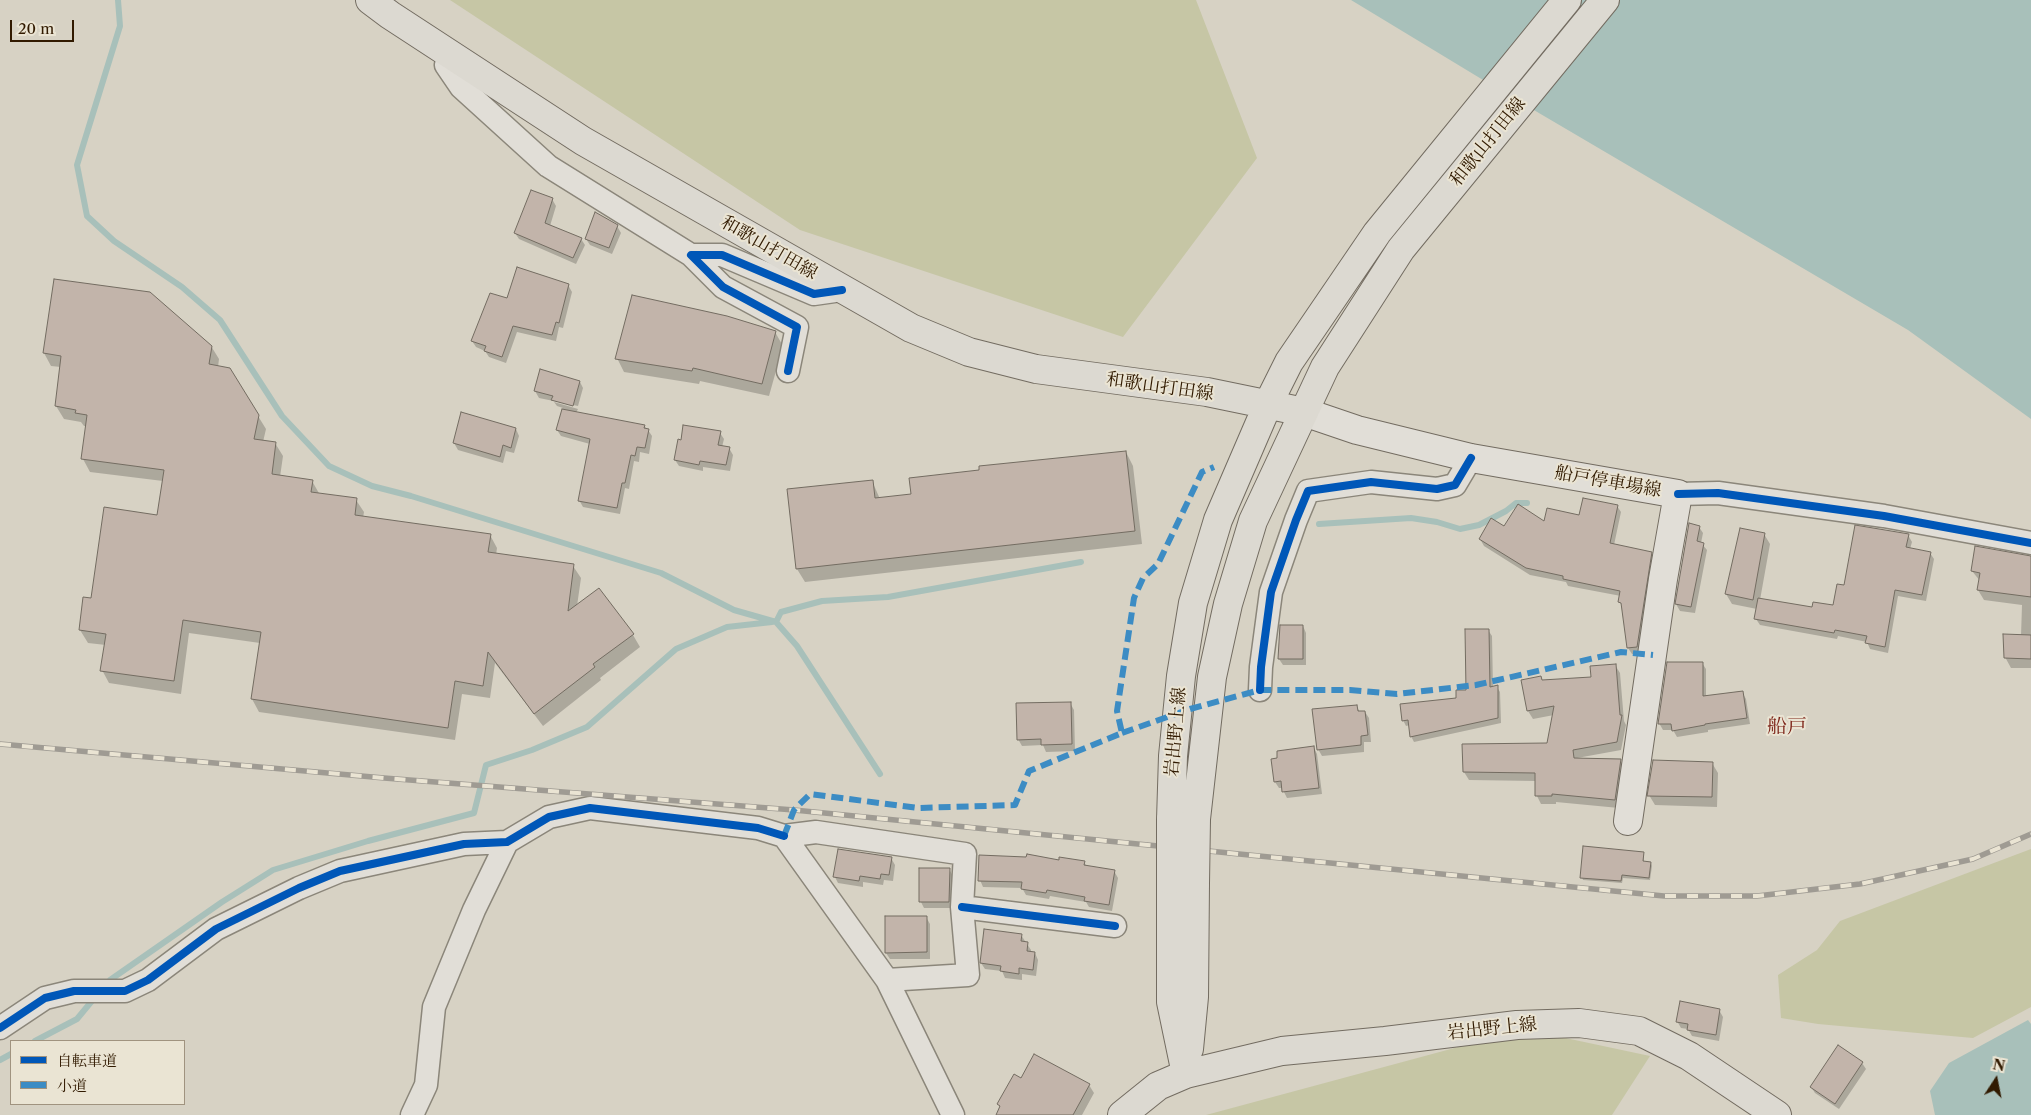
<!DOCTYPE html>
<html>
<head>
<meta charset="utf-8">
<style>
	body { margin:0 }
	#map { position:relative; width:2031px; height:1115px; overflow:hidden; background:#d7d2c4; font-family:"Libre Caslon Text","Noto Serif JP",serif }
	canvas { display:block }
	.legend { position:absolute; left:10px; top:1040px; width:175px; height:65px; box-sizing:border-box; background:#eae4d3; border:1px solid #a0937f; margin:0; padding:6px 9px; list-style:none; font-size:15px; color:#311a00 }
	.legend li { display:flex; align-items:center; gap:10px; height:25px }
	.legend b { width:25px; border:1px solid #a0937f }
	.north { position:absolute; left:1971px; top:1055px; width:50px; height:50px; -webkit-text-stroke:4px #eae4d3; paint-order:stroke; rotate:11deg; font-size:14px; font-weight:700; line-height:20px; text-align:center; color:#311a00 }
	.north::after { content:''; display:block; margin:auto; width:18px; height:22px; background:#311a00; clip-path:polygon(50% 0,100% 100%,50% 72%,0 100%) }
	.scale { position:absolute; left:10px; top:20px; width:64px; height:22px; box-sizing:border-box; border:2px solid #311a00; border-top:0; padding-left:6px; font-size:15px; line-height:18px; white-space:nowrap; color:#311a00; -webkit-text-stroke:4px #eae4d3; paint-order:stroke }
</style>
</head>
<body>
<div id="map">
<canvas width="2031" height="1115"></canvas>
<ul class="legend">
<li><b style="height:6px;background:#0057b8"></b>自転車道</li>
<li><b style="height:6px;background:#3c8cc4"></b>小道</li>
</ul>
<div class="north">N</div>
<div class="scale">20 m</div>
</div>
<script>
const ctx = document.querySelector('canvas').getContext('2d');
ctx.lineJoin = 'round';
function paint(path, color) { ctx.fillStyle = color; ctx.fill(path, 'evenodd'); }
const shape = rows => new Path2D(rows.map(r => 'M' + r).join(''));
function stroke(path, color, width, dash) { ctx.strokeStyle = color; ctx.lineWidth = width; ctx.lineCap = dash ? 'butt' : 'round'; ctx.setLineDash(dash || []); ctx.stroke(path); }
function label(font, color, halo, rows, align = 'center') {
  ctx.font = font + ' "Libre Caslon Text","Noto Serif JP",serif'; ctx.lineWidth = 4; ctx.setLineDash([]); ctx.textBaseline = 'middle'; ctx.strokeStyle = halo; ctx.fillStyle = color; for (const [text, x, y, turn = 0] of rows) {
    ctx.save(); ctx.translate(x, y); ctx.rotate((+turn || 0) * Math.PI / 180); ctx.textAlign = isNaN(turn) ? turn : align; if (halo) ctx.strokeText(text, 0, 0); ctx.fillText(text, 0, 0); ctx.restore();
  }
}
paint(shape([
	[450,0,1196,0,1257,158,1123,337,800,230],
	[2031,849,2031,1007,1973,1038,1818,1024,1781,1018,1778,975,1817,950,1840,921],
	[1556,1036,1650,1056,1612,1115,1206,1115,1473,1043]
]), '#c6c6a5');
paint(shape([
	[1351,0,2031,0,2031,419,1908,330,1493,86],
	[2028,1020,2031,1024,2031,1115,1935,1115,1930,1091,1949,1063]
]), '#a8c0ba');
paint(shape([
	[552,199,556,206,550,226,581,239,585,245,576,264,519,239,515,233],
	[617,226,621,233,612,254,590,245,586,239],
	[568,285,572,292,563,328,559,327,556,341,517,332,506,363,489,357,485,351,476,347,472,341,507,300],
	[775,332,783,346,769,396,700,381,699,384,624,372,617,358],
	[211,346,219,359,218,367,258,416,266,429,263,442,275,443,283,456,280,477,312,481,320,495,356,500,364,512,363,518,490,535,497,548,496,555,573,566,581,578,577,606,598,590,633,635,640,647,600,678,601,680,543,726,495,663,490,698,462,694,455,740,259,712,252,699,260,643,189,633,181,694,109,683,102,670,106,645,88,643,80,630,92,599,158,516,163,481,90,472,83,459,87,426,84,426,81,422,64,419,56,406,61,367,51,366,44,353],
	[580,382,583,388,578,406,539,398,535,391],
	[554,402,578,409,576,413,644,426,648,430,652,436,649,454,640,452,639,462,634,461,629,489,625,488,620,514,583,507,579,500,590,444,561,436,557,430,563,408,557,406],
	[462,414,516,429,519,436,514,453,506,451,503,463,458,450,454,443],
	[720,433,724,439,722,447,729,448,733,455,730,471,703,467,703,471,679,466,675,460],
	[1126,452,1133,466,1142,544,805,582,797,569,788,490,872,481,880,499,912,495],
	[1617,506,1621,512,1614,545,1651,553,1655,559,1641,653,1632,654,1628,648,1623,608,1620,602,1621,596,1568,586,1566,582,1530,575,1484,546,1480,539,1504,528,1580,517],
	[1699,527,1703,533,1701,543,1707,550,1695,613,1680,611,1676,604],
	[1764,534,1770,544,1760,600,1813,608,1834,607,1845,586,1908,535,1912,542,1910,549,1930,553,1934,559,1926,601,1898,596,1888,653,1870,649,1867,642,1838,636,1837,639,1760,625,1756,619,1757,609,1732,604,1726,594],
	[2031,557,2031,668,2011,668,2005,657,2021,636,2022,605,1984,600,1978,590,1980,581,1972,571],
	[1303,626,1306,633,1306,665,1283,665,1279,659],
	[1488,630,1492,636,1493,688,1497,687,1500,692,1501,723,1414,742,1411,736,1410,725,1406,726,1403,720,1457,699,1468,692],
	[1702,663,1706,669,1706,697,1742,692,1746,699,1750,724,1708,730,1708,732,1677,737,1673,730,1663,730,1659,723],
	[1615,665,1620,673,1624,721,1626,725,1621,750,1577,758,1620,760,1625,769,1619,808,1556,802,1556,804,1541,804,1537,796,1536,781,1469,780,1464,772,1548,744,1554,715,1533,719,1528,711,1522,681,1592,678],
	[1070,703,1074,710,1075,751,1046,752,1043,745,1022,746,1018,739],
	[1356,706,1360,712,1365,712,1369,718,1371,742,1364,742,1364,752,1322,756,1318,749],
	[1314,748,1317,754,1322,794,1287,798,1282,788,1279,788,1275,782],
	[1712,763,1718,773,1717,807,1655,805,1649,795],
	[1644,853,1644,862,1651,863,1652,866,1650,880,1623,878,1622,883,1583,880,1582,877],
	[891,858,895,865,893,881,884,880,883,885,863,882,863,887,838,883,835,877],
	[1060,861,1084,862,1087,867,1114,871,1118,878,1112,911,1089,907,1086,902,1050,896,1049,899,1026,895,1022,888,983,887,980,880],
	[949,869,953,876,952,908,924,908,921,902],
	[926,917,930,924,930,959,890,959,886,953],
	[1021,935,1031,950,1031,953,1035,953,1038,960,1036,976,1022,974,1022,980,1005,978,1002,971,985,969,981,963],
	[1719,1010,1723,1017,1719,1041,1692,1036,1688,1029,1681,1028,1677,1021],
	[1862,1063,1866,1069,1839,1109,1815,1093,1811,1087],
	[1021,1080,1089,1085,1094,1093,1082,1115,997,1115,1001,1109,998,1104]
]), '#0003');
stroke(shape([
	[118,0,120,26,77,165,87,216,114,241,182,287,220,320,282,416,329,466,372,486,411,496,661,573,734,610,776,622,797,646,880,774],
	[1319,524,1411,518,1437,522,1460,529,1479,525,1506,511,1516,503,1527,503],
	[776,622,781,612,822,601,888,597,1081,562],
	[106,985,110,980,222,902,273,870,368,841,474,813,486,765,532,750,587,727,676,649,727,627,772,622],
	[35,1041,77,1019,96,996],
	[0,1060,11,1054]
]), '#a8c0ba', 6);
const building = shape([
	[531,190,553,198,545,223,582,238,573,258,514,233,531,190],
	[595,212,618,225,609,248,585,239,595,212],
	[517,267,569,284,559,323,556,322,552,335,513,326,502,357,484,351,486,346,471,341,490,293,507,298,517,267],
	[54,279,150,292,212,346,209,364,230,368,259,415,254,439,276,442,272,474,313,480,311,492,357,498,355,515,491,534,488,552,574,564,568,611,599,588,634,634,593,664,595,667,534,714,488,652,483,686,455,681,448,728,251,699,261,632,183,620,174,681,100,671,106,634,79,630,83,597,91,598,104,507,157,515,164,470,81,459,87,415,75,413,76,410,55,406,61,356,43,353,54,279],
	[632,295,727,316,776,331,762,384,693,368,692,371,615,359,632,295],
	[540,369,580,381,573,406,551,400,553,396,534,391,540,369],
	[562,409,645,425,644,428,649,429,645,448,637,447,635,456,631,455,625,483,622,483,617,508,578,501,590,439,556,430,562,409],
	[461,412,516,428,511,448,503,445,500,457,453,443,461,412],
	[683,425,721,431,718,445,730,447,726,465,700,461,699,465,674,460,678,439,681,440,683,425],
	[1126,451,1135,531,796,569,787,489,873,480,875,498,911,494,909,478,979,470,979,466,1126,451],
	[1583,498,1618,505,1610,543,1652,552,1637,647,1627,648,1621,603,1618,602,1620,591,1563,579,1563,576,1526,568,1479,539,1491,518,1504,526,1518,504,1544,521,1547,508,1579,515,1583,498],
	[1689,523,1700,526,1697,541,1704,543,1691,607,1675,604,1689,523],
	[1855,525,1909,534,1906,547,1931,552,1922,595,1895,590,1885,647,1865,643,1867,636,1835,630,1834,633,1754,619,1758,598,1812,607,1813,602,1833,605,1837,584,1844,585,1855,525],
	[1740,528,1765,533,1753,600,1725,594,1740,528],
	[1975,546,2031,556,2031,597,1977,590,1980,573,1971,571,1975,546],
	[1280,625,1303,625,1303,659,1278,659,1280,625],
	[1465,629,1489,629,1490,687,1498,685,1498,718,1410,737,1408,720,1402,721,1400,704,1456,698,1456,690,1466,690,1465,629],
	[2003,634,2031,635,2031,659,2004,658,2003,634],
	[1667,662,1703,662,1703,696,1743,691,1747,718,1705,724,1705,725,1672,731,1671,724,1658,724,1667,662],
	[1616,664,1620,715,1622,715,1617,742,1573,750,1574,758,1621,759,1615,800,1552,794,1552,796,1535,796,1535,773,1463,772,1462,744,1547,743,1554,706,1527,711,1521,680,1541,676,1542,680,1591,677,1590,666,1616,664],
	[1071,702,1072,744,1041,745,1041,739,1017,740,1016,703,1071,702],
	[1357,705,1358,711,1365,711,1368,735,1361,736,1361,745,1317,750,1312,709,1357,705],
	[1314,746,1319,788,1282,792,1281,781,1274,782,1271,759,1277,758,1277,751,1314,746],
	[1653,760,1713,762,1712,797,1647,796,1653,760],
	[1583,846,1644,852,1643,861,1651,862,1649,878,1622,875,1621,881,1580,878,1583,846],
	[838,849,892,857,889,875,881,874,880,879,860,876,859,881,833,877,838,849],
	[1027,854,1059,860,1059,857,1085,861,1084,865,1115,870,1109,905,1084,901,1085,897,1047,890,1046,893,1021,889,1022,882,978,881,979,855,1026,857,1027,854],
	[919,868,950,868,949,902,919,902,919,868],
	[885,916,927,916,927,952,885,953,885,916],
	[984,929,1022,934,1021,941,1028,942,1027,951,1035,952,1033,970,1019,968,1019,974,1000,971,1001,966,980,963,984,929],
	[1680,1001,1720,1009,1716,1035,1687,1030,1688,1024,1676,1022,1680,1001],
	[1838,1045,1863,1062,1835,1104,1810,1087,1838,1045],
	[1034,1054,1090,1084,1073,1115,996,1115,1000,1106,997,1104,1014,1074,1021,1078,1034,1054]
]);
paint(building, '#c2b4aa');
stroke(building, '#736c61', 1);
const minor = shape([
	[449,54,446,65,461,87,548,166,691,255],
	[788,371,797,327,723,287,691,255,722,255,814,294,842,290],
	[1678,494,1718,493,1884,516,2031,543],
	[1260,690,1261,667,1271,592,1296,520,1308,491,1371,482,1437,489,1455,485,1471,458],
	[962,907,1115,926],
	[887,980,968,975,962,907,965,854,816,832,784,836,887,980,953,1115],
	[0,1028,45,998,74,991,125,991,148,980,216,929,299,888,340,871,464,844,507,842,549,817,590,808,758,828,784,836],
	[412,1115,426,1085,434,1007,474,910,507,842]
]);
const secondary = shape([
	[1304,412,1357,430,1471,458,1678,494,1663,579,1628,821]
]);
const primary = shape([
	[370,0,390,15,583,141,911,328,969,352,1036,369,1207,392,1304,412],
	[1196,819,1212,677,1228,604,1253,521,1325,367,1401,249,1605,0],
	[1171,820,1173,756,1181,676,1193,603,1218,520,1268,404,1289,362,1377,233,1567,0],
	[1171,880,1171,1002,1186,1074],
	[1189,1049,1194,997,1195,883],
	[1122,1115,1158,1086,1186,1074,1282,1051,1385,1041,1517,1025,1579,1023,1639,1031,1689,1056,1777,1115]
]);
stroke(minor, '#8b867a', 25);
stroke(secondary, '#736c61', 30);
stroke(primary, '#736c61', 30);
stroke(minor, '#e1ded7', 22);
stroke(secondary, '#e1ded7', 28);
stroke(primary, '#dcd9d1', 28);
const rail = shape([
	[0,744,384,778,794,810,1664,896,1757,896,1860,884,1973,859,2031,834]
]);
stroke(rail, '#9f9b93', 5.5);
stroke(rail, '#eae4d3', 4, [11]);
const primaryBridge = shape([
	[1171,880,1171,820],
	[1195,883,1196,819]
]);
stroke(primaryBridge, '#736c61', 30, []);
stroke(primaryBridge, '#dcd9d1', 28);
stroke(shape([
	[1122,733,1190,709,1260,690,1350,690,1397,694,1476,685,1621,652,1653,655],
	[784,836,794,810,810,794,918,808,1015,805,1029,771,1122,733,1117,711,1134,598,1143,578,1158,564,1202,472,1214,467]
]), '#3c8cc4', 6, [12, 6]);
stroke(shape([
	[788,371,797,327,723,287,691,255,722,255,814,294,842,290],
	[1678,494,1718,493,1884,516,2031,543],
	[1260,690,1261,667,1271,592,1296,520,1308,491,1371,482,1437,489,1455,485,1471,458],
	[962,907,1115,926],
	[0,1028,45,998,74,991,125,991,148,980,216,929,299,888,340,871,464,844,507,842,549,817,590,808,758,828,784,836]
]), '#0057b8', 8);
label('18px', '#311a00', '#eae4d3', [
	["和歌山打田線",1488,142,-51],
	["和歌山打田線",769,248,30],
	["和歌山打田線",1160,387,8],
	["船戸停車場線",1608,482,10],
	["岩出野上線",1176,732,-85],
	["岩出野上線",1492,1029,-6]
]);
label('20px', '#7a1f14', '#eae4d3', [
	["船戸",1787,727]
]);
</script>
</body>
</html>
